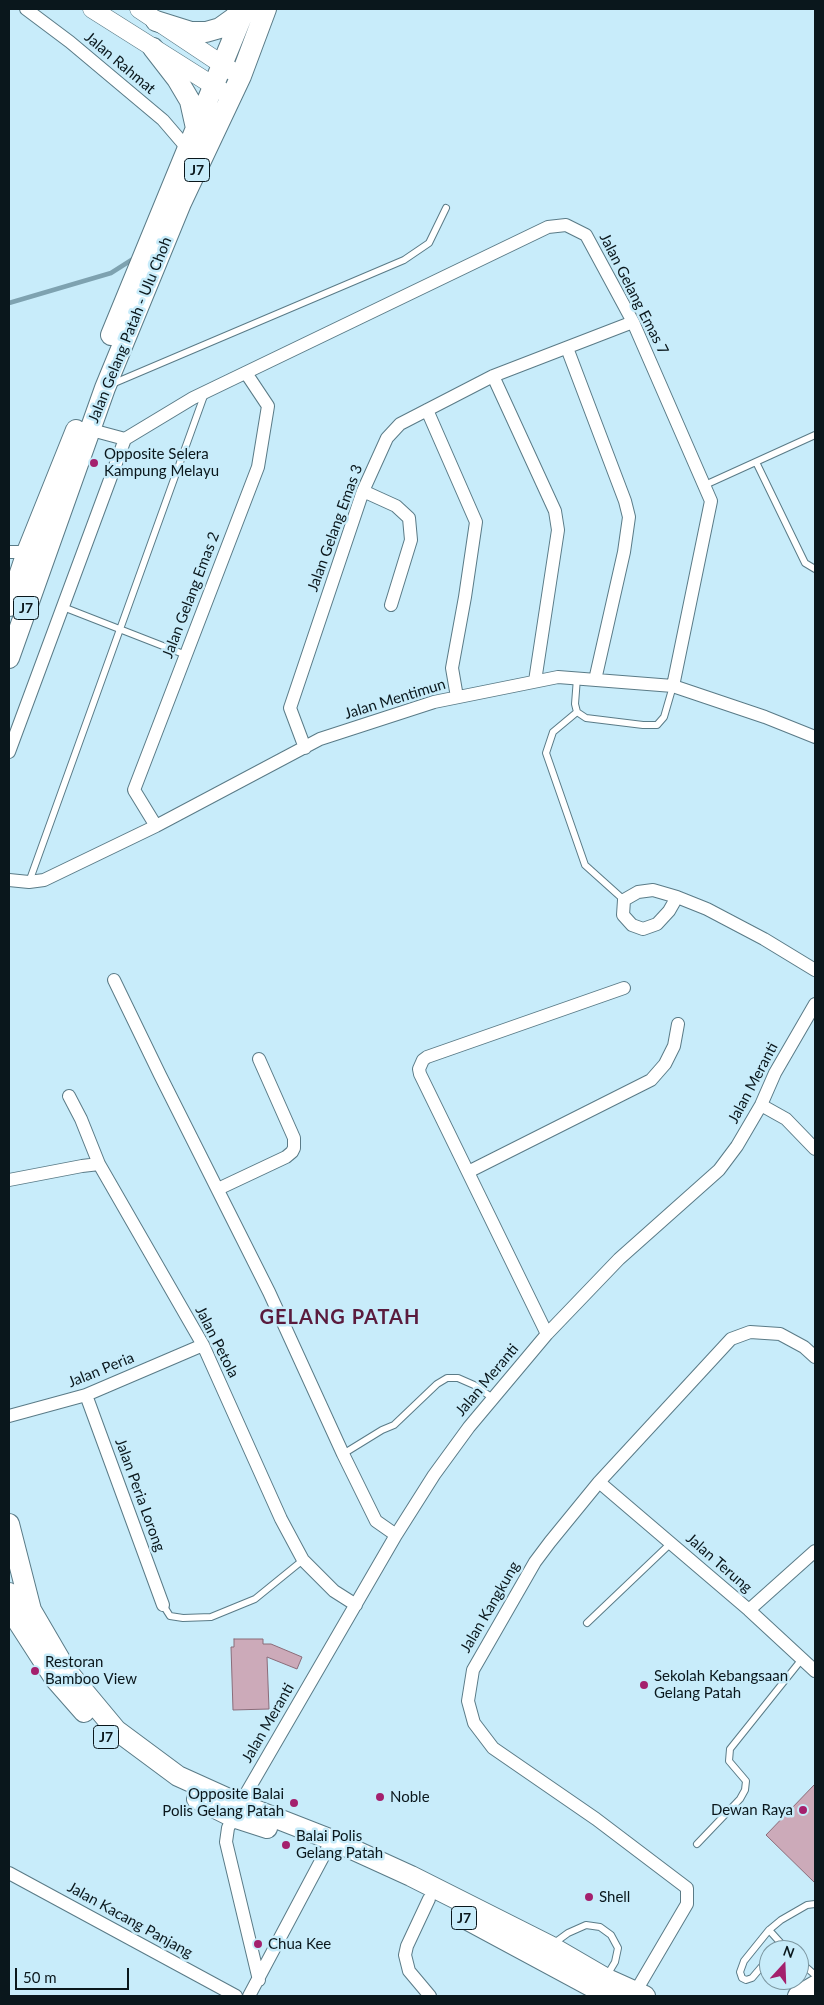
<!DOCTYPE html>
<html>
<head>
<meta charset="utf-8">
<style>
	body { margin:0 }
	#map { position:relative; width:824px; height:2005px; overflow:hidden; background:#c8ecfa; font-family:Lato,sans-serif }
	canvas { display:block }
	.frame { position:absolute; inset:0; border:10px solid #0a171c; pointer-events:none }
	.north { position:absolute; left:759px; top:1940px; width:50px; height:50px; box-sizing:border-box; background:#c8ecfa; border:1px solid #7c97a1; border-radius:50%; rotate:20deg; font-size:14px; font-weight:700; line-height:20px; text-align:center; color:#0a171c }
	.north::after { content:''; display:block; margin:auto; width:18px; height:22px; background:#a4206d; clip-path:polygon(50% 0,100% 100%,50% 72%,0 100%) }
	.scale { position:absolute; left:15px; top:1968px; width:114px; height:22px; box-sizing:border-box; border:2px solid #0a171c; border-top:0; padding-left:6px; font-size:15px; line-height:18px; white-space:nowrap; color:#0a171c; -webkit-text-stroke:4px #c8ecfa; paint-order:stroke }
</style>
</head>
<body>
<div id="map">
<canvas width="824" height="2005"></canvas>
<div class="frame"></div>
<div class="north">N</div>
<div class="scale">50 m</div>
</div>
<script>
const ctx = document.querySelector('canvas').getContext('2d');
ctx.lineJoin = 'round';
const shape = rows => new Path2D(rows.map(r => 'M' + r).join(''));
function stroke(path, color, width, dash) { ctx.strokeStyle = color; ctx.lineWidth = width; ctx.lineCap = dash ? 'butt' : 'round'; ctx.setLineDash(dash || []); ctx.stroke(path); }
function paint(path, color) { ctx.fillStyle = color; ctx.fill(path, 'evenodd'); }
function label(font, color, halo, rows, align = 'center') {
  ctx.font = font + ' Lato,sans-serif'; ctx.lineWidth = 5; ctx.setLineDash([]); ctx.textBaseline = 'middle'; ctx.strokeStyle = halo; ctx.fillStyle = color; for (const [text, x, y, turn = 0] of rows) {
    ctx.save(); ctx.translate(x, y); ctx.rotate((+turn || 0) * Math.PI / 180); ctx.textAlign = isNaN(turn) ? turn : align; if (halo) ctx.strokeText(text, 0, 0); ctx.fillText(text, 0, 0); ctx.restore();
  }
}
stroke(shape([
	[9,303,111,273,133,259]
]), '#7ea2b0', 4.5);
const building = shape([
	[234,1639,263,1639,263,1644,271,1644,302,1657,297,1669,267,1657,269,1709,233,1710,231,1647,234,1647,234,1639],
	[815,1784,815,1883,766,1835,815,1784]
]);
paint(building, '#ccaab9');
stroke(building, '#8a6c79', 1);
const service = shape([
	[112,384,404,260,429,243,446,208],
	[756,462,805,563,815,569],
	[705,485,815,435],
	[63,607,186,655],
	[577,678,575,704,577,712,586,718,643,725,657,725,664,717,673,686],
	[577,712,553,732,546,753,585,865,624,900],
	[29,882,205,393],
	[343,1454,382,1430,394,1425,437,1384,447,1378,458,1378,474,1385,494,1399],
	[163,1605,170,1616,183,1618,211,1617,255,1599,303,1560],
	[587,1623,671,1543],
	[697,1844,740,1799,745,1790,746,1781,729,1761,730,1749,802,1659],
	[769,1930,781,1920,807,1905,815,1904],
	[553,1944,568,1933,586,1925,600,1927,611,1935,618,1948,615,1962,606,1977],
	[776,1950,781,1944],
	[769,1958,752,1978,746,1980,742,1978,740,1972,744,1961,769,1930,787,1950],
	[799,1961,815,1975]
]);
const minor = shape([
	[26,9,70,42,163,120,187,148],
	[567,348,625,501,629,517,624,552,595,680],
	[493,376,555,511,558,530,535,681],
	[427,410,476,522,465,597,452,668,457,697],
	[84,428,125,439],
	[125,439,193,398,548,227,566,225,586,235,633,322,711,501,673,686],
	[363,491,396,506,409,518,411,540,391,605],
	[9,552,27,552,32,554],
	[305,748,290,708,363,491,387,438,400,424,493,376,633,322],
	[9,752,125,439],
	[156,826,134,790,258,467,268,406,246,373],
	[9,880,29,882,44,880,156,826,320,739,434,702,558,677,673,686,765,717,815,737],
	[677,897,669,911,657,924,643,929,632,925,623,915,624,900,638,892,653,890,677,897,707,909,764,939,815,970],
	[114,980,160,1075,269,1292,343,1454,376,1521,396,1535],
	[69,1096,81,1119,99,1164,203,1345,281,1519,303,1560,334,1591,356,1605],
	[761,1105,786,1119,815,1149],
	[468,1172,651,1080,665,1064,674,1046,678,1024],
	[9,1180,82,1166,99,1164],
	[218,1189,286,1157,292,1152,294,1148,294,1138,259,1059],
	[547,1334,420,1074,419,1069,423,1060,427,1057,624,988],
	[86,1395,163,1605],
	[9,1416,86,1395,203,1345],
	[599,1482,749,1610,815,1671],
	[749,1610,815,1551],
	[9,1873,236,1996],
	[429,1899,407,1946,405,1955,409,1971,430,1996],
	[259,1980,226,1842,228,1828,240,1804,396,1535,434,1475,469,1427,547,1334,619,1259,719,1170,737,1146,761,1105,775,1073,815,1004],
	[249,1996,332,1840],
	[633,1996,687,1904,687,1888,596,1819,493,1748,474,1723,468,1701,473,1670,535,1562,550,1542,599,1482,731,1339,750,1332,780,1334,804,1347,815,1357]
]);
const secondary = shape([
	[92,9,225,93],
	[139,9,232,71]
]);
const primary = shape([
	[156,21,191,32,206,32,220,28,234,18,241,9],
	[153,48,177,79,190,101,196,128],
	[111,335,245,9],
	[9,606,27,552,76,430],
	[9,658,105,388,181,203,241,76,266,9],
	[9,1524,31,1610,66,1670,116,1730,178,1776,240,1804,332,1840,411,1876,550,1946,605,1978,645,1996],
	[9,1593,15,1617,55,1679,84,1712],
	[197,1799,233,1817,267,1828],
	[466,1919,609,1996],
	[798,1996,815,1986]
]);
stroke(service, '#5a7b87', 8);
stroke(minor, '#5a7b87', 14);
stroke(secondary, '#5a7b87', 19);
stroke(primary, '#5a7b87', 22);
stroke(service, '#fff', 6);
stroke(minor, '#fff', 12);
stroke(secondary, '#fff', 18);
stroke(primary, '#fff', 20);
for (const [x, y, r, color] of [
	[94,463,5,"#a4206d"],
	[35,1671,5,"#a4206d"],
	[644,1685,5,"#a4206d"],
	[380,1797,5,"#a4206d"],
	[294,1803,5,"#a4206d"],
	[803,1810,5,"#a4206d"],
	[286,1845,5,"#a4206d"],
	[589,1897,5,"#a4206d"],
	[258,1944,5,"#a4206d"]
]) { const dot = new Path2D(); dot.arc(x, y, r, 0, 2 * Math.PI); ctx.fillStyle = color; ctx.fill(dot); stroke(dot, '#c8ecfa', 2); }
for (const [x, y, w] of [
	[197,170,25],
	[26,608,25],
	[106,1737,25],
	[464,1918,25]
]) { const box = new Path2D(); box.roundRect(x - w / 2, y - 11.5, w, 23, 4); ctx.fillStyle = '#c8ecfa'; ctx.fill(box); stroke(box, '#0a171c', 1); }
label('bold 14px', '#0a171c', null, [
	["J7",197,170],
	["J7",26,608],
	["J7",106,1737],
	["J7",464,1918]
]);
label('15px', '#0a171c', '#c8ecfa', [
	["Jalan Rahmat",120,63,40],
	["Jalan Gelang Emas 7",634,294,63],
	["Jalan Gelang Patah - Ulu Choh",130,330,-68],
	["Jalan Gelang Emas 3",335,528,-70],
	["Jalan Gelang Emas 2",191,595,-69],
	["Jalan Mentimun",395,699,-17],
	["Jalan Meranti",753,1083,-62],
	["Jalan Petola",217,1342,63],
	["Jalan Peria",101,1370,-22],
	["Jalan Meranti",487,1380,-50],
	["Jalan Peria Lorong",140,1495,70],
	["Jalan Terung",719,1563,41],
	["Jalan Kangkung",490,1607,-60],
	["Jalan Meranti",268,1723,-60],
	["Jalan Kacang Panjang",130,1920,29]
]);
label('15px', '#0a171c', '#c8ecfa', [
	["Opposite Selera",104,454],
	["Kampung Melayu",104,471],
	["Restoran",45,1662],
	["Bamboo View",45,1679],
	["Sekolah Kebangsaan",654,1676],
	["Gelang Patah",654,1693],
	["Opposite Balai",284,1794,"right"],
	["Polis Gelang Patah",284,1811,"right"],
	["Noble",390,1797],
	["Dewan Raya",793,1810,"right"],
	["Balai Polis",296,1836],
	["Gelang Patah",296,1853],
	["Shell",599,1897],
	["Chua Kee",268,1944]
], 'left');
ctx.letterSpacing = '1px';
label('bold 20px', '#5a1b3d', '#c8ecfa', [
	["GELANG PATAH",340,1318]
]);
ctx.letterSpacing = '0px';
</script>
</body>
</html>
